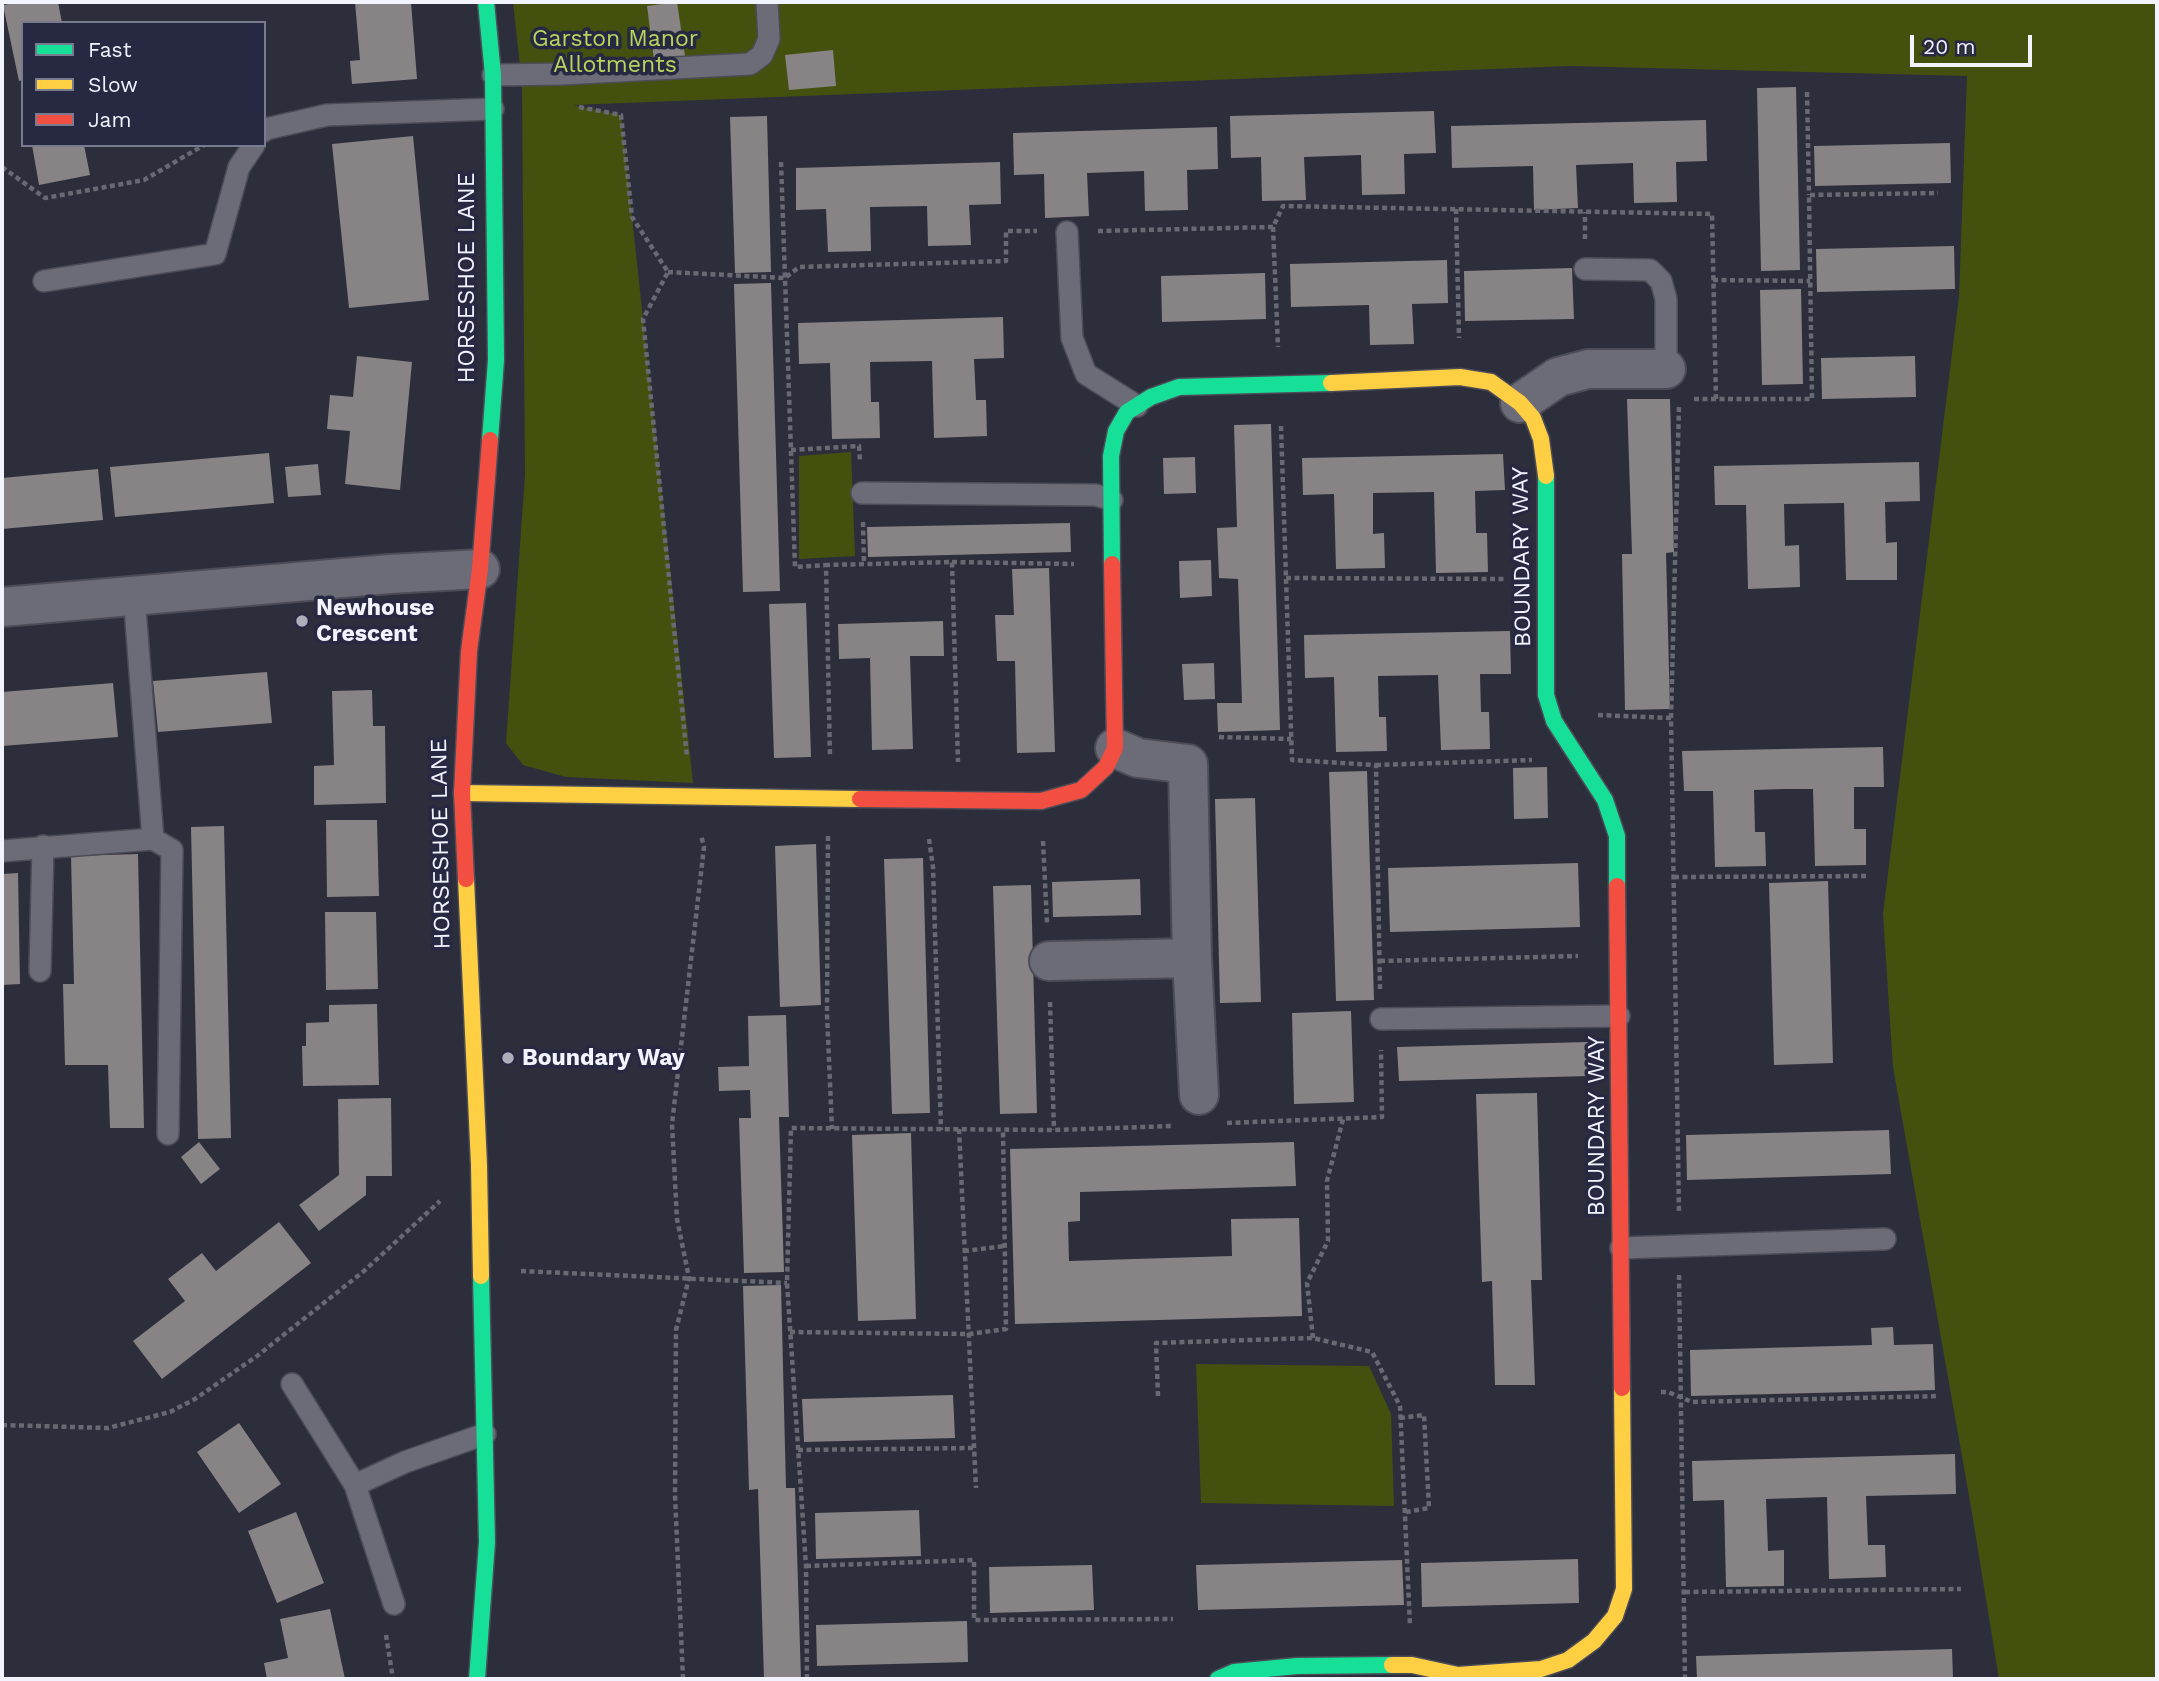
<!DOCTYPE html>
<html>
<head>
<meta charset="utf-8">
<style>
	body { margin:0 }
	#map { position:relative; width:2159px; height:1681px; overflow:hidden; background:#2d2e3c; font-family:"Work Sans",sans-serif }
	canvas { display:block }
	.frame { position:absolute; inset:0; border:4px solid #f1f3fd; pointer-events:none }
	.legend { position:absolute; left:21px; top:21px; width:245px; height:126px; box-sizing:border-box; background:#272942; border:2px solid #787a8d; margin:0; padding:9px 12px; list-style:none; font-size:21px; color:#f1f3fd }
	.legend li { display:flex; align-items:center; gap:14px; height:35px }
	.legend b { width:35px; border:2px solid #787a8d }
	.scale { position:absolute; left:1910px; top:35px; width:122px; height:32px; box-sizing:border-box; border:4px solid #f1f3fd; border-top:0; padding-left:9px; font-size:21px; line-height:24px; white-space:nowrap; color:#f1f3fd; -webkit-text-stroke:5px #272942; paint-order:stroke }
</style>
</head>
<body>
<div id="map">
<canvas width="2159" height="1681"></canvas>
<div class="frame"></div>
<ul class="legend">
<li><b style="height:9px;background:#16e098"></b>Fast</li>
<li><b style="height:9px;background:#ffcf43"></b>Slow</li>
<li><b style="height:9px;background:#f24e42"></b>Jam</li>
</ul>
<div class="scale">20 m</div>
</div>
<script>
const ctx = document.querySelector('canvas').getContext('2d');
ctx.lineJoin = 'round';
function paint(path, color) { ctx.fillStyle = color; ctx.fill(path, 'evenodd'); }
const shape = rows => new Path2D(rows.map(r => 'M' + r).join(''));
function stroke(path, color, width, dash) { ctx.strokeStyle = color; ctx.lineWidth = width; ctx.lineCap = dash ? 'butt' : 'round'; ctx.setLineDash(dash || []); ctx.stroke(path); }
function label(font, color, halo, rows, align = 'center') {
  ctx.font = font + ' "Work Sans",sans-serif'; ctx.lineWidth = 7; ctx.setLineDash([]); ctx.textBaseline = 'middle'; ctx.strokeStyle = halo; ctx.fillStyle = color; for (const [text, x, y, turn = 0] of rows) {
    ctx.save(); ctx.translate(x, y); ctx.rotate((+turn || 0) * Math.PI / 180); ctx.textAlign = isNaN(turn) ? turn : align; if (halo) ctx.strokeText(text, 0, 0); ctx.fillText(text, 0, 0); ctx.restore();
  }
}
paint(shape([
	[513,2,2157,2,2157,1679,1999,1679,1971,1507,1893,1067,1883,914,1959,297,1967,76,1569,66,573,105,621,115,693,783,566,777,523,765,506,743,525,475,522,84],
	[851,452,855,556,799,559,799,456],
	[1196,1364,1369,1366,1391,1414,1394,1506,1201,1503]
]), '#44510e');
paint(shape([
	[19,2,58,2,62,23,23,23,23,80,19,81,3,5],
	[355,2,411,2,417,79,352,84,350,61,360,60],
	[677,2,685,56,654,60,647,6],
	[833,50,836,86,789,90,785,55],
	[1796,87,1800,270,1761,271,1757,88],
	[1434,111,1436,153,1404,154,1405,194,1362,195,1361,155,1304,157,1306,200,1262,201,1261,157,1231,158,1230,116],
	[767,116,771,272,735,273,730,117],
	[1706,120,1707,161,1676,162,1677,202,1634,203,1633,163,1576,165,1578,208,1534,210,1533,166,1452,168,1451,126],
	[1217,127,1218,169,1187,170,1188,210,1145,211,1144,171,1087,173,1089,216,1045,218,1044,174,1014,175,1013,133],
	[413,136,429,300,349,308,332,144],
	[1950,143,1951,183,1815,186,1814,146],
	[32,145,84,145,90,175,39,185],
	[1000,162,1001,204,969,205,971,245,928,246,927,206,870,207,871,251,828,252,826,209,796,210,796,168],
	[1954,246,1955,289,1817,292,1816,249],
	[1447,260,1448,303,1412,304,1414,344,1370,345,1369,305,1291,307,1290,264],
	[1572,268,1574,319,1465,321,1464,271],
	[1265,273,1266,319,1162,322,1161,276],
	[771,283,780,591,743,592,734,284],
	[1801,289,1803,384,1762,385,1760,290],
	[1003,317,1004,358,974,359,976,400,986,400,987,436,934,438,932,361,870,362,871,402,879,402,880,438,832,439,830,363,799,364,798,323],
	[357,356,412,362,400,490,345,484,350,431,327,429,330,395,353,397],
	[1915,356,1916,397,1822,399,1821,358],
	[1627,399,1670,399,1674,552,1666,553,1670,709,1625,710,1622,554,1632,554],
	[1271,424,1280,730,1218,732,1217,703,1242,703,1238,579,1219,578,1217,528,1237,527,1234,425],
	[269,453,274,503,115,517,110,467],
	[1503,454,1505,490,1475,491,1476,533,1487,533,1488,572,1436,573,1434,492,1373,493,1373,534,1384,533,1385,568,1336,569,1334,494,1303,495,1302,458],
	[1195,457,1196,493,1164,494,1163,458],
	[1919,462,1920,501,1885,502,1886,543,1897,542,1897,580,1846,580,1844,503,1784,504,1785,546,1799,545,1800,587,1748,589,1746,505,1715,505,1714,466],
	[318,464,321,495,288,497,285,467],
	[98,469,103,520,2,529,2,478],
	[1070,523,1071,552,868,557,867,527],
	[1211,560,1212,596,1180,598,1179,561],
	[1049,568,1055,752,1017,753,1015,661,997,661,995,615,1014,615,1012,569],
	[806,603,811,757,774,758,769,604],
	[943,621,944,656,910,656,913,749,872,750,870,658,839,659,838,624],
	[1510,631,1511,674,1480,674,1481,712,1489,712,1490,749,1441,750,1438,675,1378,676,1379,717,1386,717,1387,751,1336,752,1334,677,1305,678,1304,635],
	[1214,663,1215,699,1184,700,1182,664],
	[267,672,272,723,158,732,153,681],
	[113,683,118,737,2,746,2,692],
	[372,690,373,726,385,726,386,803,314,805,314,766,334,765,332,691],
	[1883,747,1884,787,1854,787,1854,829,1866,829,1866,865,1815,866,1813,789,1784,789,1754,790,1755,832,1765,832,1766,866,1715,867,1713,791,1684,791,1682,751],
	[1547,767,1548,818,1514,819,1513,768],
	[1367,771,1374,1000,1336,1001,1329,772],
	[1255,798,1261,1002,1220,1003,1215,799],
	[326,820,377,820,379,896,327,897],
	[224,826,231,1138,198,1139,191,827],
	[816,844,821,1005,780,1007,775,846],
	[138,854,144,1128,110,1128,108,1065,65,1065,63,984,74,984,71,856],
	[923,858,930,1113,892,1114,884,859],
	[1578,863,1580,927,1390,932,1388,868],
	[18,873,20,984,2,985,2,874],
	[1140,879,1141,915,1053,917,1052,882],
	[1828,881,1833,1063,1774,1065,1769,883],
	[1031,885,1037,1113,1000,1114,993,886],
	[325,912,376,912,378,989,326,990],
	[377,1004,379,1085,303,1086,302,1046,306,1046,306,1023,329,1022,329,1005],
	[1351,1011,1354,1102,1294,1104,1292,1013],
	[786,1015,789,1117,779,1117,784,1272,744,1273,739,1118,751,1118,750,1090,719,1091,718,1067,749,1066,748,1016],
	[1588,1042,1589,1076,1399,1081,1397,1047],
	[1537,1093,1542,1280,1531,1280,1535,1385,1495,1385,1492,1281,1482,1282,1476,1094],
	[391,1098,392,1176,366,1176,366,1195,319,1231,299,1205,339,1175,338,1099],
	[1889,1130,1891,1174,1687,1180,1686,1135],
	[911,1133,916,1319,858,1321,852,1135],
	[199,1142,220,1169,201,1184,181,1157],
	[1294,1142,1296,1186,1080,1192,1080,1221,1068,1222,1069,1261,1232,1256,1231,1219,1299,1218,1302,1316,1015,1324,1010,1149],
	[279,1222,311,1263,162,1379,133,1341,185,1301,168,1279,202,1253,216,1271],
	[781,1285,786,1488,795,1488,801,1679,764,1679,758,1489,749,1490,743,1286],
	[1893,1327,1894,1345,1933,1344,1935,1390,1691,1396,1690,1350,1872,1345,1871,1328],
	[953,1395,955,1438,804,1442,802,1399],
	[239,1423,281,1484,239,1513,197,1452],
	[1955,1454,1956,1494,1866,1496,1868,1545,1885,1545,1886,1577,1829,1579,1827,1497,1766,1499,1768,1551,1784,1550,1784,1586,1726,1587,1724,1500,1693,1501,1692,1461],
	[919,1510,921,1556,816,1559,815,1513],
	[296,1512,324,1583,277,1603,248,1531],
	[1578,1559,1579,1603,1422,1607,1421,1563],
	[1402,1560,1404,1605,1198,1610,1196,1565],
	[1092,1565,1094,1610,990,1613,989,1567],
	[330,1609,345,1679,267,1679,264,1663,288,1658,280,1619],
	[967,1621,968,1662,817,1666,816,1625],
	[1952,1649,1953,1679,1697,1679,1696,1656]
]), '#888385');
const lane = shape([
	[493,75,562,74,750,64,762,55,769,39,767,2],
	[264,131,266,129,327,115,493,109],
	[1067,232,1072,338,1086,374,1137,406],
	[1585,269,1650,270,1661,281,1666,299,1666,369],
	[44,281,215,254,239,167,254,145],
	[862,493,1096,495,1112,500],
	[134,595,153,839,172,850,168,1134],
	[2,851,153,839],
	[40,971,43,846],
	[1381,1019,1619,1016],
	[1621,1248,1885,1239],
	[292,1384,355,1485,394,1604],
	[355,1485,405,1462,485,1434]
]);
const street = shape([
	[1520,403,1558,377,1588,369,1666,369],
	[2,607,390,574,480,569],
	[1115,748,1138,758,1188,764,1192,958,1199,1095],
	[1049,961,1192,958]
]);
const fast = shape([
	[486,2,493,75,496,360,490,440],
	[1546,476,1546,695,1554,721,1605,800,1617,836,1617,886],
	[1112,564,1111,456,1116,431,1127,412,1151,397,1179,387,1331,383],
	[477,1679,487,1542,481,1276],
	[1218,1679,1234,1672,1297,1666,1392,1665]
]);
const slow = shape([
	[1331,383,1460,377,1491,382,1520,403,1533,418,1541,439,1546,476],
	[462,793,860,799],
	[466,879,479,1165,481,1276],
	[1392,1665,1412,1665,1458,1675,1541,1669,1568,1660,1594,1641,1615,1616,1624,1589,1622,1388]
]);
const jam = shape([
	[860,799,1041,801,1081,790,1106,767,1115,748,1112,564],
	[466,879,462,793,469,651,480,569,490,440],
	[1617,886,1622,1388]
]);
stroke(lane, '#4b4c57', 24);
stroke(street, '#4b4c57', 42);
stroke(fast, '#4b4c57', 19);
stroke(slow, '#4b4c57', 19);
stroke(jam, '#4b4c57', 19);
stroke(shape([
	[1807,92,1809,195],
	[579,107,621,115,632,217,668,272,643,319,687,758],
	[781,162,795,567,826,565,830,757],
	[2,167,45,198,144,180,204,145],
	[1456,209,1459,338],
	[1273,227,1278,347],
	[1098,231,1273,227,1283,206,1712,214,1716,399],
	[1585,239,1585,212],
	[668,272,785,278,799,267,1006,261,1006,231,1037,231],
	[1713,280,1810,281],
	[1694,399,1812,399,1809,195,1938,193],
	[1281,426,1292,760,1376,765,1380,989],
	[791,450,859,446,860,461],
	[863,522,864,563],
	[952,562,1074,564],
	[825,565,952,562,958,762],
	[1286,578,1507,579],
	[1598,715,1671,718,1679,1214],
	[1671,718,1679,406],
	[1219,737,1291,739],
	[1376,765,1532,760],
	[828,836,827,1014,832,1129],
	[929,839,933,867,941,1130],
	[1043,841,1047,923],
	[1674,877,1866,876],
	[1380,961,1578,956],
	[1050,1002,1054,1130],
	[1227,1123,1382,1117,1381,1050],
	[959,1129,976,1488],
	[964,1251,1005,1246],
	[521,1271,787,1283],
	[1679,1275,1685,1679],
	[790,1332,969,1334,1006,1329,1003,1130],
	[1313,1338,1307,1283,1328,1241,1327,1181,1343,1119],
	[1661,1392,1668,1392,1692,1402,1938,1396],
	[1158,1396,1156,1343,1313,1338,1372,1352,1400,1406,1410,1626],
	[1400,1418,1424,1415,1429,1508,1406,1512],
	[2,1425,108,1428,170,1412,195,1399,257,1356,364,1271,440,1201],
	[798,1450,974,1448],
	[806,1566,974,1560,974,1620,1173,1619],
	[1685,1592,1961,1589],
	[386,1635,393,1679],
	[683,1679,675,1495,676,1330,689,1278,677,1219,672,1124,704,847,701,835],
	[807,1679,806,1566,787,1283,791,1128,1054,1130,1173,1126]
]), '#686973', 4.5, [5, 3.5]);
stroke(lane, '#6b6c77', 21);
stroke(street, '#6b6c77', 38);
stroke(fast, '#16e098', 16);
stroke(slow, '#ffcf43', 16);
stroke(jam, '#f24e42', 16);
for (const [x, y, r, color] of [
	[302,621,7,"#acaeb9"],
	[508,1058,7,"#acaeb9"]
]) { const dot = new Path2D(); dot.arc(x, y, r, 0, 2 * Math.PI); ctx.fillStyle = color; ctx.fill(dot); stroke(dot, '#272942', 2.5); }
label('23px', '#b9d45d', '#272942', [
	["Garston Manor",615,39],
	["Allotments",615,65]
]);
label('23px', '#f1f3fd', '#272942', [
	["HORSESHOE LANE",467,278,-90],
	["BOUNDARY WAY",1522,557,-91],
	["HORSESHOE LANE",441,844,-91],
	["BOUNDARY WAY",1597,1126,-90]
]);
label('bold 23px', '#f1f3fd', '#272942', [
	["Newhouse",316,608],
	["Crescent",316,634],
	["Boundary Way",522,1058]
], 'left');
</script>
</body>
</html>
